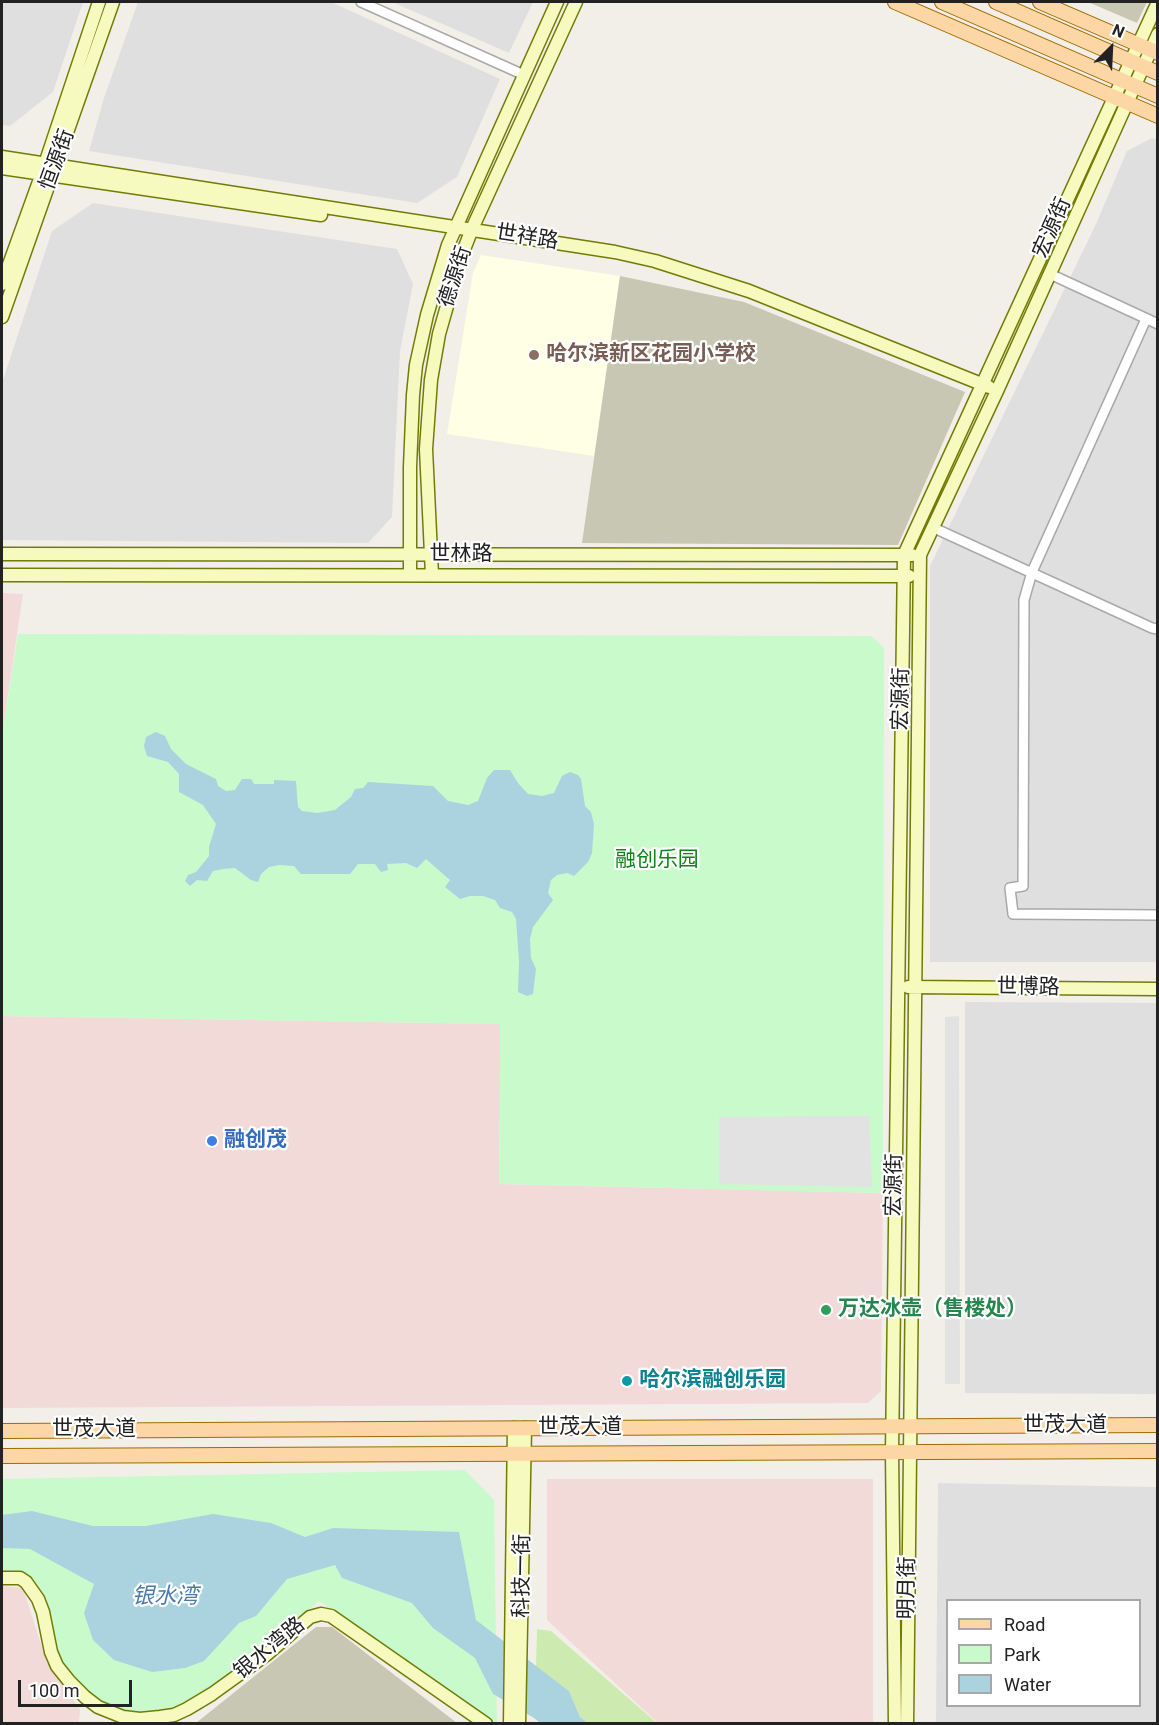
<!DOCTYPE html>
<html>
<head>
<meta charset="utf-8">
<style>
	body { margin:0 }
	#map { position:relative; width:1159px; height:1725px; overflow:hidden; background:#f2efe9; font-family:Roboto,sans-serif }
	canvas { display:block }
	.frame { position:absolute; inset:0; border:3px solid #222; pointer-events:none }
	.legend { position:absolute; left:946px; top:1599px; width:195px; height:108px; box-sizing:border-box; background:#fff; border:2px solid #a7a7a7; margin:0; padding:8px 10px; list-style:none; font-size:18px; color:#222 }
	.legend li { display:flex; align-items:center; gap:12px; height:30px }
	.legend b { width:30px; border:2px solid #a7a7a7 }
	.north { position:absolute; left:1081px; top:18px; width:60px; height:60px; -webkit-text-stroke:4px #fff; paint-order:stroke; rotate:24deg; font-size:16px; font-weight:700; line-height:24px; text-align:center; color:#222 }
	.north::after { content:''; display:block; margin:auto; width:21px; height:27px; background:#222; clip-path:polygon(50% 0,100% 100%,50% 72%,0 100%) }
	.scale { position:absolute; left:18px; top:1680px; width:114px; height:27px; box-sizing:border-box; border:3px solid #222; border-top:0; padding-left:8px; font-size:18px; line-height:21px; white-space:nowrap; color:#222; -webkit-text-stroke:4px #fff; paint-order:stroke }
</style>
</head>
<body>
<div id="map">
<canvas width="1159" height="1725"></canvas>
<div class="frame"></div>
<ul class="legend">
<li><b style="height:8px;background:#fcd6a4"></b>Road</li>
<li><b style="height:16px;background:#c8facc"></b>Park</li>
<li><b style="height:16px;background:#aad3df"></b>Water</li>
</ul>
<div class="north">N</div>
<div class="scale">100 m</div>
</div>
<script>
const ctx = document.querySelector('canvas').getContext('2d');
ctx.lineJoin = 'round';
function paint(path, color) { ctx.fillStyle = color; ctx.fill(path, 'evenodd'); }
const shape = rows => new Path2D(rows.map(r => 'M' + r).join(''));
function stroke(path, color, width, dash) { ctx.strokeStyle = color; ctx.lineWidth = width; ctx.lineCap = dash ? 'butt' : 'round'; ctx.setLineDash(dash || []); ctx.stroke(path); }
function label(font, color, halo, rows, align = 'center') {
  ctx.font = font + ' Roboto,"Noto Sans SC",sans-serif'; ctx.lineWidth = 4.5; ctx.setLineDash([]); ctx.textBaseline = 'middle'; ctx.strokeStyle = halo; ctx.fillStyle = color; for (const [text, x, y, turn = 0] of rows) {
    ctx.save(); ctx.translate(x, y); ctx.rotate((+turn || 0) * Math.PI / 180); ctx.textAlign = isNaN(turn) ? turn : align; if (halo) ctx.strokeText(text, 0, 0); ctx.fillText(text, 0, 0); ctx.restore();
  }
}
paint(shape([
	[2,2,83,2,53,92,10,126,2,125],
	[138,2,331,2,500,79,457,177,417,203,89,151,104,98],
	[392,2,533,2,509,53],
	[1152,138,1157,140,1157,962,930,962,930,566,1096,224,1127,151],
	[93,203,397,249,413,284,400,351,392,517,368,543,2,540,2,383,52,231],
	[965,1002,1157,1003,1157,1394,965,1393],
	[938,1483,1157,1487,1157,1723,936,1723],
	[1140,1600,1140,1706,948,1706,948,1600]
]), '#e0dfdf');
paint(shape([
	[2,593,23,594,2,736],
	[2,1016,501,1024,499,1184,883,1193,881,1391,868,1403,2,1408],
	[547,1479,873,1479,873,1723,658,1723,547,1620],
	[2,1586,23,1588,47,1663,80,1709,79,1723,2,1723]
]), '#f2dad9');
paint(shape([
	[481,255,620,276,594,456,447,434,473,273]
]), '#ffffe5');
paint(shape([
	[1088,2,1147,2,1137,23],
	[620,276,744,302,965,392,898,545,582,543],
	[316,1627,332,1627,457,1723,196,1723]
]), '#c7c7b4');
paint(shape([
	[537,1629,551,1631,657,1723,588,1723,580,1717,569,1691,536,1667]
]), '#cdebb0');
paint(shape([
	[18,634,871,636,884,648,883,1193,499,1184,500,1024,2,1016,2,736],
	[465,1470,494,1500,497,1723,494,1723,319,1601,187,1711,122,1719,68,1683,30,1580,2,1577,2,1479]
]), '#c8facc');
paint(shape([
	[959,1016,960,1384,945,1384,945,1017],
	[869,1116,872,1187,719,1184,719,1117]
]), '#e2e2e2');
paint(shape([
	[156,732,165,736,171,749,186,764,216,779,218,786,226,791,235,790,242,779,251,779,254,784,274,784,274,780,296,781,298,807,302,811,317,813,335,810,351,797,355,789,363,788,368,782,433,786,448,801,468,805,478,801,487,778,494,770,510,770,518,783,528,794,542,796,554,793,562,776,570,772,578,775,581,779,585,806,591,812,594,824,592,853,588,862,574,876,567,873,557,875,551,880,548,893,553,900,533,927,530,939,531,958,536,969,533,994,527,996,518,992,519,961,516,919,512,912,500,908,495,900,483,896,470,896,460,899,445,887,450,880,426,859,417,868,406,863,387,864,388,870,381,872,375,864,358,864,350,874,301,874,294,866,279,865,269,867,261,874,258,882,251,880,235,868,223,869,213,871,207,881,197,880,190,886,185,881,188,875,196,872,209,856,209,847,216,824,203,805,179,792,179,774,168,762,147,756,144,746,146,737],
	[32,1511,93,1526,146,1526,213,1514,271,1523,305,1537,333,1528,459,1532,476,1620,569,1691,580,1717,588,1723,540,1723,534,1718,493,1694,475,1658,433,1628,412,1603,342,1578,335,1565,287,1579,256,1616,239,1623,204,1661,185,1668,152,1672,114,1660,93,1640,84,1613,94,1584,30,1549,2,1548,2,1515]
]), '#aad3df');
const street = shape([
	[361,2,524,75],
	[1050,274,1158,324],
	[1146,319,1032,572,1024,600,1023,886,1010,888,1013,914,1158,915],
	[934,528,1152,628,1158,629]
]);
const secondary = shape([
	[2,157,615,252,655,261,749,291,989,387],
	[2,168,321,215],
	[2,284,41,176,99,2],
	[2,317,113,2],
	[2,554,912,555],
	[2,575,909,576],
	[410,575,410,467,413,395,416,365,427,315,448,245,557,2],
	[432,575,426,449,431,380,439,334,461,257,472,229,576,2],
	[908,987,1158,989],
	[2,1578,20,1578,26,1582,38,1599,43,1612,51,1652,57,1666,69,1681,85,1697,98,1707,123,1717,140,1719,160,1717,174,1715,187,1709,212,1694,266,1655,310,1617,321,1614,331,1616,486,1724],
	[510,1724,514,1428],
	[519,1724,525,1428],
	[895,1724,892,1452,904,555,1158,2],
	[907,1724,920,555,997,391,1158,34]
]);
const primary = shape([
	[895,2,1158,116],
	[942,2,1158,96],
	[996,2,1158,73],
	[1040,2,1158,53],
	[2,1431,1158,1425],
	[2,1456,1158,1451]
]);
stroke(street, '#a9a9a9', 12);
stroke(secondary, '#707d05', 15);
stroke(primary, '#a06b00', 16);
stroke(street, '#fff', 9);
stroke(secondary, '#f7fabf', 12);
stroke(primary, '#fcd6a4', 14);
for (const [x, y, r, color] of [
	[534,355,6,"#8d6e63"],
	[212,1141,6,"#3f7fe0"],
	[826,1310,6,"#2e9e5b"],
	[627,1381,6,"#0f9aa8"]
]) { const dot = new Path2D(); dot.arc(x, y, r, 0, 2 * Math.PI); ctx.fillStyle = color; ctx.fill(dot); stroke(dot, '#fff', 2); }
label('21px', '#222', '#fff', [
	["恒源街",58,160,-70],
	["宏源街",1053,228,-66],
	["世祥路",527,238,9],
	["德源街",456,277,-72],
	["世林路",461,555],
	["宏源街",902,699,-89],
	["世博路",1028,988,1],
	["宏源街",895,1185,-89],
	["世茂大道",1065,1426],
	["世茂大道",580,1428],
	["世茂大道",94,1430],
	["科技一街",523,1576,-89],
	["明月街",908,1588,-89],
	["银水湾路",270,1649,-39]
]);
label('bold 21px', '#785e54', '#fff', [
	["哈尔滨新区花园小学校",546,355]
], 'left');
label('21px', '#0c8416', '#fff', [
	["融创乐园",657,861]
]);
label('bold 21px', '#366cbe', '#fff', [
	["融创茂",224,1141]
], 'left');
label('bold 21px', '#27864d', '#fff', [
	["万达冰壶（售楼处）",838,1310]
], 'left');
label('bold 21px', '#0d838f', '#fff', [
	["哈尔滨融创乐园",639,1381]
], 'left');
label('italic 22px', '#4a7aab', '#fff', [
	["银水湾",165,1597]
]);
</script>
</body>
</html>
